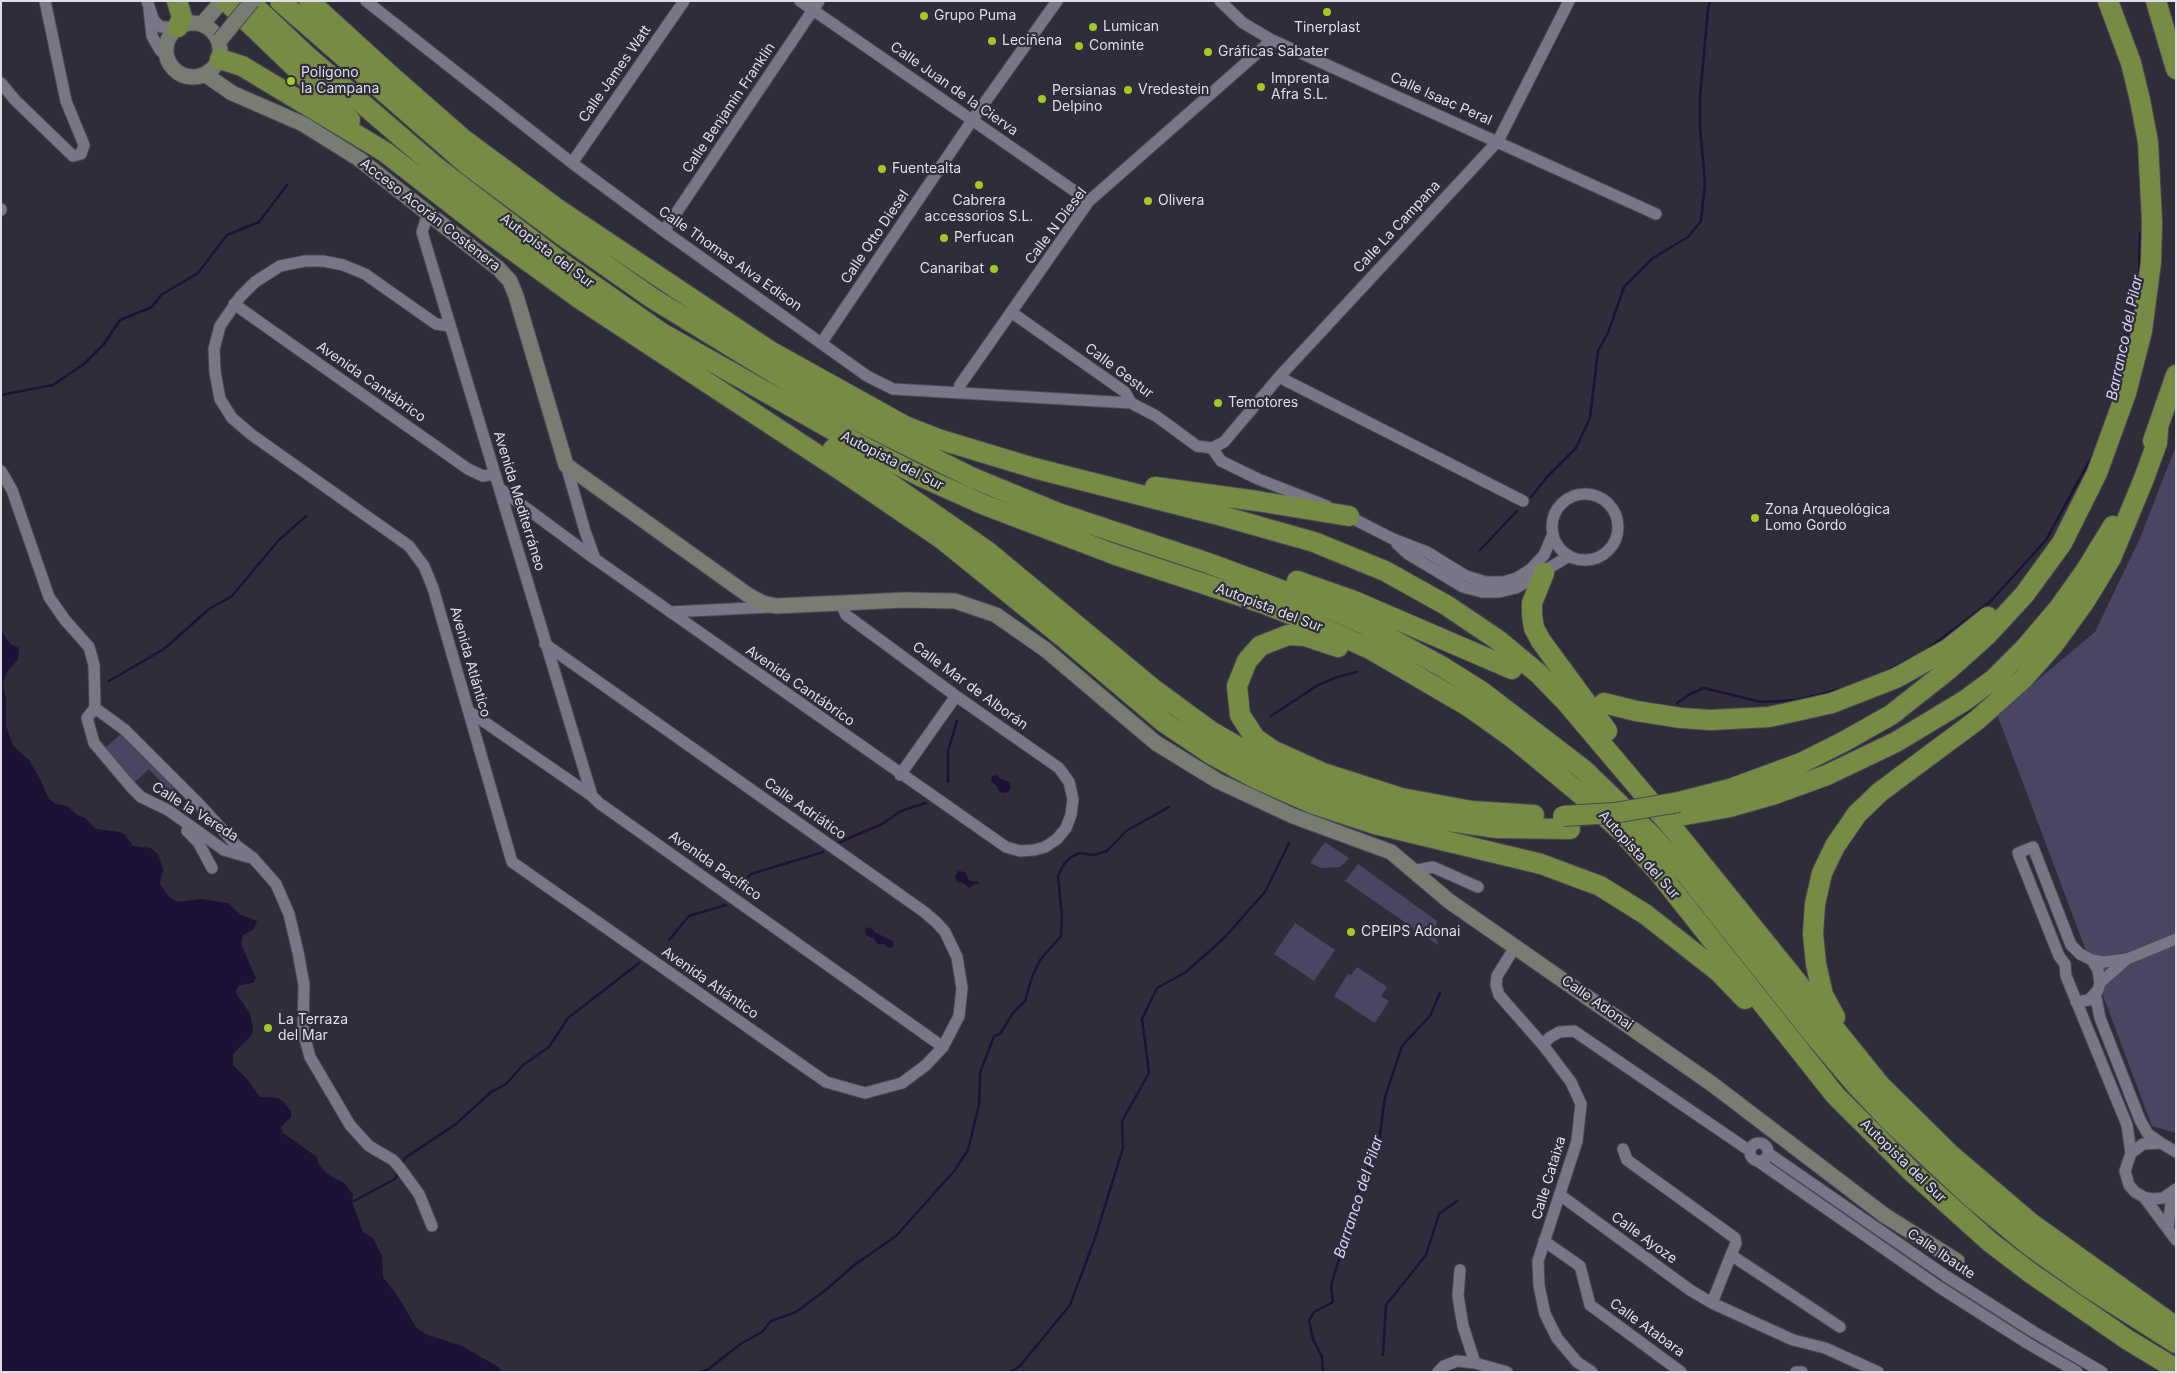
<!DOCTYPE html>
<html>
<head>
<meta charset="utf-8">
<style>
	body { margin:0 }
	#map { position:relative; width:2177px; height:1373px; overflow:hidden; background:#302d3b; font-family:Inter,sans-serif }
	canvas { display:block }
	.frame { position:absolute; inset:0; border:2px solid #dfdde6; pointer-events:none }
</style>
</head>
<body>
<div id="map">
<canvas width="2177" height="1373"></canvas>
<div class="frame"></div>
</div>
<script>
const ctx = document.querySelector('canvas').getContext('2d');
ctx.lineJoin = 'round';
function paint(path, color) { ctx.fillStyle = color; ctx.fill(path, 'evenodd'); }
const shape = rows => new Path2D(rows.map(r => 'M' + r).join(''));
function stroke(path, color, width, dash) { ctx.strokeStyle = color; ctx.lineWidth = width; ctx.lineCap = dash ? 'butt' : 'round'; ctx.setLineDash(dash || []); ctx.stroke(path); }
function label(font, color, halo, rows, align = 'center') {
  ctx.font = font + ' Inter,sans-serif'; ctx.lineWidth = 4.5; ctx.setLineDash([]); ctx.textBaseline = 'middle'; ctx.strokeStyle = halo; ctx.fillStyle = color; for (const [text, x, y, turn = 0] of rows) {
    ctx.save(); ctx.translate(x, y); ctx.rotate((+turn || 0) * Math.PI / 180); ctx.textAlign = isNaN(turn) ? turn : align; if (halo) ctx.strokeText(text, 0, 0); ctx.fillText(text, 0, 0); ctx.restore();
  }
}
paint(shape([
	[2176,446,2176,1133,2152,1126,1997,714,2095,632,2140,538],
	[122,733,176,790,172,794,149,769,135,782,104,749],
	[1325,842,1349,858,1340,867,1321,868,1310,863],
	[1358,864,1437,921,1436,936,1438,945,1345,881],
	[1295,923,1335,950,1314,981,1274,954],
	[1357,967,1387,987,1381,996,1389,1001,1375,1023,1334,996,1348,974,1351,975]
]), '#4c4463');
paint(shape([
	[1,630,10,644,19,648,18,660,8,670,3,683,6,700,6,726,13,746,29,760,39,777,49,799,56,804,68,806,77,815,85,818,96,829,120,832,125,835,133,846,151,848,158,854,163,869,160,884,170,898,178,902,201,899,228,903,241,915,257,921,254,929,243,935,241,944,256,978,253,983,240,985,236,990,237,995,250,1013,253,1030,251,1036,233,1054,233,1065,248,1080,260,1097,278,1098,283,1101,291,1111,291,1117,281,1127,283,1133,317,1157,319,1165,329,1175,344,1183,353,1194,352,1202,363,1232,373,1238,382,1256,383,1277,397,1295,416,1327,425,1334,462,1346,500,1368,501,1372,1,1372],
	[992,776,996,775,1001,779,1009,782,1011,787,1009,792,1005,793,1000,792,997,786,991,782],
	[958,871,965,872,969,880,974,882,978,881,979,884,975,884,969,888,964,883,957,882,955,876],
	[870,927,876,933,893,941,893,947,889,948,884,944,878,944,873,938,866,935,865,929]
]), '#1d1136');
stroke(shape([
	[2139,279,2140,233],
	[1,395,53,385,84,364,104,344,120,320,152,307,161,295,198,273,227,235,259,222,287,185],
	[2108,415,2119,380,2137,291],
	[1531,497,1547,477,1576,448,1590,418,1598,351,1608,333,1624,287,1653,258,1688,237,1701,221,1705,183,1700,127,1700,97,1708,9,1710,1],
	[1480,550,1517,511],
	[1925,651,1990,602,2046,540,2095,451],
	[1885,672,1911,658],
	[109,681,164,649,209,609,232,596,278,541,306,516],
	[1677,703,1690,694,1704,688,1761,702,1797,700,1841,689],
	[1271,716,1318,685,1337,677,1357,672],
	[948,782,948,751,957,721],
	[840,842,882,824,901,811,926,803],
	[738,890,751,874,823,852],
	[669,940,689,916,726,905],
	[402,1164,405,1158,456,1124,491,1092,506,1084,523,1065,549,1047,568,1018,639,963],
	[352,1202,395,1179,399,1171],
	[1383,1355,1386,1305,1426,1255,1439,1214,1457,1201],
	[701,1372,707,1370,742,1343,762,1332,771,1321,796,1312,827,1289,853,1266,896,1236,955,1170,968,1150,979,1105,980,1073,994,1036,1000,1034,1013,1013,1025,1001,1032,977,1040,960,1061,936,1062,917,1058,876,1064,864,1071,857,1080,853,1094,855,1107,851,1126,831,1169,807],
	[1011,1372,1020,1366,1070,1305,1095,1238,1123,1148,1122,1121,1149,1073,1142,1019,1157,988,1186,972,1224,938,1265,892,1289,843],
	[1323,1372,1322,1357,1313,1339,1309,1321,1314,1312,1333,1302,1331,1285,1353,1215,1357,1194,1379,1143,1385,1097,1402,1046,1430,1016,1440,993]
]), '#1d1136', 2.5);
const street = shape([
	[147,1,154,21,161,27,178,27],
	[366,1,572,163,664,231,867,376,893,389,1131,403],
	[800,1,1089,201],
	[1220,1,1243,23,1272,40,1656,214],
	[149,9,152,36,160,50,167,57],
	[1,83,15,100,73,156,81,154,84,145,66,101,45,1],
	[572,163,684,1],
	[1,209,1,210],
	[428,214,422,232,592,796],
	[664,231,819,1],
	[234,304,468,469,483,476,495,474],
	[1011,312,1125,392,1131,403,1156,416,1197,446,1212,448],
	[450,326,436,324,365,274,343,265,323,261,305,261,280,266,255,282,240,297,220,326,214,349,215,372,220,399,232,418,252,435,409,546,424,566,433,588,512,862,826,1082,865,1093,902,1083,926,1065,943,1047,959,1016,962,988,957,957,945,932,936,922,923,911,545,644],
	[822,342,973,119,1057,1],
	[1279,377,1523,501],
	[958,393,960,385,1089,201,1272,40],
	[1212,448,1224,442,1279,377,1498,141,1569,1],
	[1212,448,1221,461,1258,479,1327,506],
	[566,465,585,531,595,559],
	[1,471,12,490,49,597,65,620,89,647,94,665,95,708,125,730,201,806,237,846,253,858,276,884,289,914,298,952,304,985,303,1031,310,1057,350,1125,369,1146,393,1160,400,1168,419,1194,432,1226],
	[499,488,595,559,1006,847,1020,851,1034,850,1045,847,1057,839,1066,828,1071,815,1073,799,1069,782,1059,768,956,696,846,615,841,603],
	'1552 527a33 33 0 1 1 66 0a33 33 0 1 1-66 0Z',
	[1344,514,1393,539,1427,552,1466,576,1486,582,1503,582,1517,578,1531,569,1544,555,1553,534],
	[1397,544,1408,554,1463,587,1482,592,1499,592,1516,588,1569,556],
	[670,612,771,607],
	[95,708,87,718,94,743,132,788,141,797,168,810,224,850,248,857],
	[470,712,592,796,599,803,943,1047],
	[900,775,956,696],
	[187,831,198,842,212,868],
	[1412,871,1433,867,1478,887],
	[1515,947,1497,976,1496,985,1499,995,1543,1045,1571,1082,1581,1104,1577,1141,1538,1261,1539,1286,1545,1314,1557,1338,1577,1362,1592,1372],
	[2100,983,2127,959],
	[2095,993,2100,1018,2140,1120,2148,1134,2161,1143],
	[2076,1002,2089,1000,2098,990,2100,983,2098,970,2092,960],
	[1543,1045,1549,1038,1559,1032,1574,1031,1750,1151],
	'1750 1152a9 9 0 1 1 18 0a9 9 0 1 1-18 0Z',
	[1623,1149,1627,1160,1735,1238,1736,1243,1731,1255,1712,1303],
	[2176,1152,2161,1143,2143,1144,2131,1153,2125,1171,2129,1185,2135,1192,2144,1197,2153,1199,2163,1198,2176,1189],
	[1768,1153,1946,1276,2034,1332,2102,1372],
	[2131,1153,2127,1125,2066,976,2065,964,2059,956,2018,853,2033,847,2067,935,2071,945,2080,954,2092,960,2104,962,2127,959,2176,939],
	[1759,1162,1939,1287,2027,1343,2077,1372],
	[1560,1195,1690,1290,1712,1303,1793,1340,1825,1348,1878,1372],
	[2144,1197,2176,1240],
	[2168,1229,2172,1193],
	[1544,1241,1580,1266,1590,1305,1681,1372],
	[1731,1255,1840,1327],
	[1460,1270,1458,1296,1463,1326,1475,1363],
	[1438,1372,1444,1366,1457,1361,1475,1363,1507,1372],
	[1796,1372,1802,1372]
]);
const secondary = shape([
	'166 50a27 27 0 1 1 54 0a27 27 0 1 1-54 0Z',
	[202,24,222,1],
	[206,75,232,93,303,124,359,159,499,269,510,281,516,296,566,465,748,595,763,603,776,606,905,600,955,601,996,615,1046,650,1156,743,1218,781,1293,816,1391,852,1449,901,1712,1084,1884,1215,1957,1261]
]);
const highway = shape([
	[177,1,182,17,178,27],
	[226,1,350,120],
	[249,1,306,55,436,167,563,264,660,332,854,442,922,477,982,504,1116,555,1262,603,1308,621,1372,650,1468,706,1513,738,1583,796,1622,832,1659,873,1835,1095,1911,1171,1990,1242,2032,1274,2128,1340,2176,1369],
	[280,1,469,166,562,235,652,298,828,406,973,478,1058,513,1208,563,1319,604,1362,623,1441,666,1481,691,1584,770,1652,836,1686,874,1813,1034,1857,1086,1891,1122,1971,1197,2029,1245,2088,1287,2176,1343],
	[309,1,390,75,463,139,559,210,770,351,905,426,938,439,1034,468,1215,514,1314,542,1385,571,1446,605,1498,640,1539,674,1566,702,1676,832,1880,1085,1951,1155,2032,1224,2176,1327],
	[2156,1,2176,69],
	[220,59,242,66,385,152,493,236,583,301,842,471,942,539,1063,637,1165,723,1211,754,1255,778,1314,804,1375,824,1541,864,1600,886,1645,914,1719,972,1745,999],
	[2153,441,2176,375],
	[833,449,886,481,987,551,1152,688,1212,732,1261,760,1313,784,1358,801,1400,812,1442,820,1497,828,1570,829],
	[1155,487,1257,501,1349,516],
	[1544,573,1532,603,1532,615,1534,628,1541,641,1607,731],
	[1297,581,1354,601,1512,669],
	[1338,647,1305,636,1288,635,1260,646,1247,661,1237,686,1240,715,1255,738,1272,750,1323,773,1401,798,1472,811,1534,815],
	[1604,703,1636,711,1681,718,1710,720,1769,717,1801,710,1832,703,1896,678,1948,649,1988,617],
	[1679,802,1730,789,1801,763,1843,742,1891,715,1948,670,1987,635,2024,595,2062,543,2097,473,2126,393,2142,331,2151,262,2152,222,2148,142,2140,100,2131,63,2108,1],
	[1685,815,1730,807,1772,795,1827,775,1896,742,1964,701,1994,679,2025,648,2059,608,2086,570,2113,526],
	[1835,1017,1823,995,1816,964,1813,934,1815,904,1822,873,1835,846,1857,814,1880,792,1977,720,2023,679,2054,644,2085,601,2111,558,2143,481,2157,443,2158,429]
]);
stroke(street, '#4c4955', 13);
stroke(secondary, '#4c4955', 17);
stroke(highway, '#4c4955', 22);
stroke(street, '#797687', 11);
stroke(secondary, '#797c73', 15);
stroke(highway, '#788b44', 20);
const secondaryBridge = shape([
	[220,40,252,1]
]);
const highwayBridge = shape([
	[1563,816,1614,813,1679,802]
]);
stroke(secondaryBridge, '#4c4955', 17, []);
stroke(highwayBridge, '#4c4955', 22, []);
stroke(secondaryBridge, '#797c73', 15);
stroke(highwayBridge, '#788b44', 20);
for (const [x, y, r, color] of [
	[1327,12,5,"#a5c822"],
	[924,16,5,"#a5c822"],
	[1093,27,5,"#a5c822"],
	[992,41,5,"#a5c822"],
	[1079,46,5,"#a5c822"],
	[1208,52,5,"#a5c822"],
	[291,81,5,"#a5c822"],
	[1261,87,5,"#a5c822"],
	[1128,90,5,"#a5c822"],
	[1042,99,5,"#a5c822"],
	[882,169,5,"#a5c822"],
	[979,185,5,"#a5c822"],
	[1148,201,5,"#a5c822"],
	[944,238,5,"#a5c822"],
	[994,269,5,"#a5c822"],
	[1218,403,5,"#a5c822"],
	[1755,518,5,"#a5c822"],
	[1351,932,5,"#a5c822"],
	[268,1028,5,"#a5c822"]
]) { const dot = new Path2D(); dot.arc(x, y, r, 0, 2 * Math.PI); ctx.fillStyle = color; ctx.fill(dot); stroke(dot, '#302d3b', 2); }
label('14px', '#dfdde6', '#302d3b', [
	["Grupo Puma",934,16],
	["Lumican",1103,27],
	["Tinerplast",1327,28,"center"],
	["Leciñena",1002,41],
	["Cominte",1089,46],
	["Gráficas Sabater",1218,52],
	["Polígono",301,73],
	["la Campana",301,89],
	["Imprenta",1271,79],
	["Afra S.L.",1271,95],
	["Vredestein",1138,90],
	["Persianas",1052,91],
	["Delpino",1052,107],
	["Fuentealta",892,169],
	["Cabrera",979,201,"center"],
	["accessorios S.L.",979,217,"center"],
	["Olivera",1158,201],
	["Perfucan",954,238],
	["Canaribat",984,269,"right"],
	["Temotores",1228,403],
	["Zona Arqueológica",1765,510],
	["Lomo Gordo",1765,526],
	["CPEIPS Adonai",1361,932],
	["La Terraza",278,1020],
	["del Mar",278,1036]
], 'left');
label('14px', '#dfdde6', '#302d3b', [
	["Calle James Watt",615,74,-55],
	["Calle Juan de la Cierva",954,89,35],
	["Calle Isaac Peral",1441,99,24],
	["Calle Benjamin Franklin",729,108,-56],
	["Acceso Acorán Costenera",430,215,38],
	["Calle N Diesel",1056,226,-53],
	["Calle La Campana",1397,227,-47],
	["Calle Otto Diesel",875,237,-56],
	["Autopista del Sur",547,251,37],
	["Calle Thomas Alva Edison",730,259,35],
	["Calle Gestur",1119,371,37],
	["Avenida Cantábrico",371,382,35],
	["Autopista del Sur",892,461,27],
	["Avenida Mediterráneo",519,501,73],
	["Autopista del Sur",1269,608,21],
	["Avenida Atlántico",470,662,74],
	["Avenida Cantábrico",800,686,35],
	["Calle Mar de Alborán",970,686,36],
	["Calle Adriático",805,809,35],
	["Calle la Vereda",195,812,32],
	["Autopista del Sur",1639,855,48],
	["Avenida Pacífico",715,866,35],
	["Avenida Atlántico",710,983,35],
	["Calle Adonai",1597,1003,35],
	["Autopista del Sur",1903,1161,44],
	["Calle Cataixa",1549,1178,-73],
	["Calle Ayoze",1644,1238,36],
	["Calle Ibaute",1941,1254,34],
	["Calle Atabara",1647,1328,36]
]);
label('italic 15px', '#d8cffa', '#302d3b', [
	["Barranco del Pilar",2125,338,-78],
	["Barranco del Pilar",1359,1197,-72]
]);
</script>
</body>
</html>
